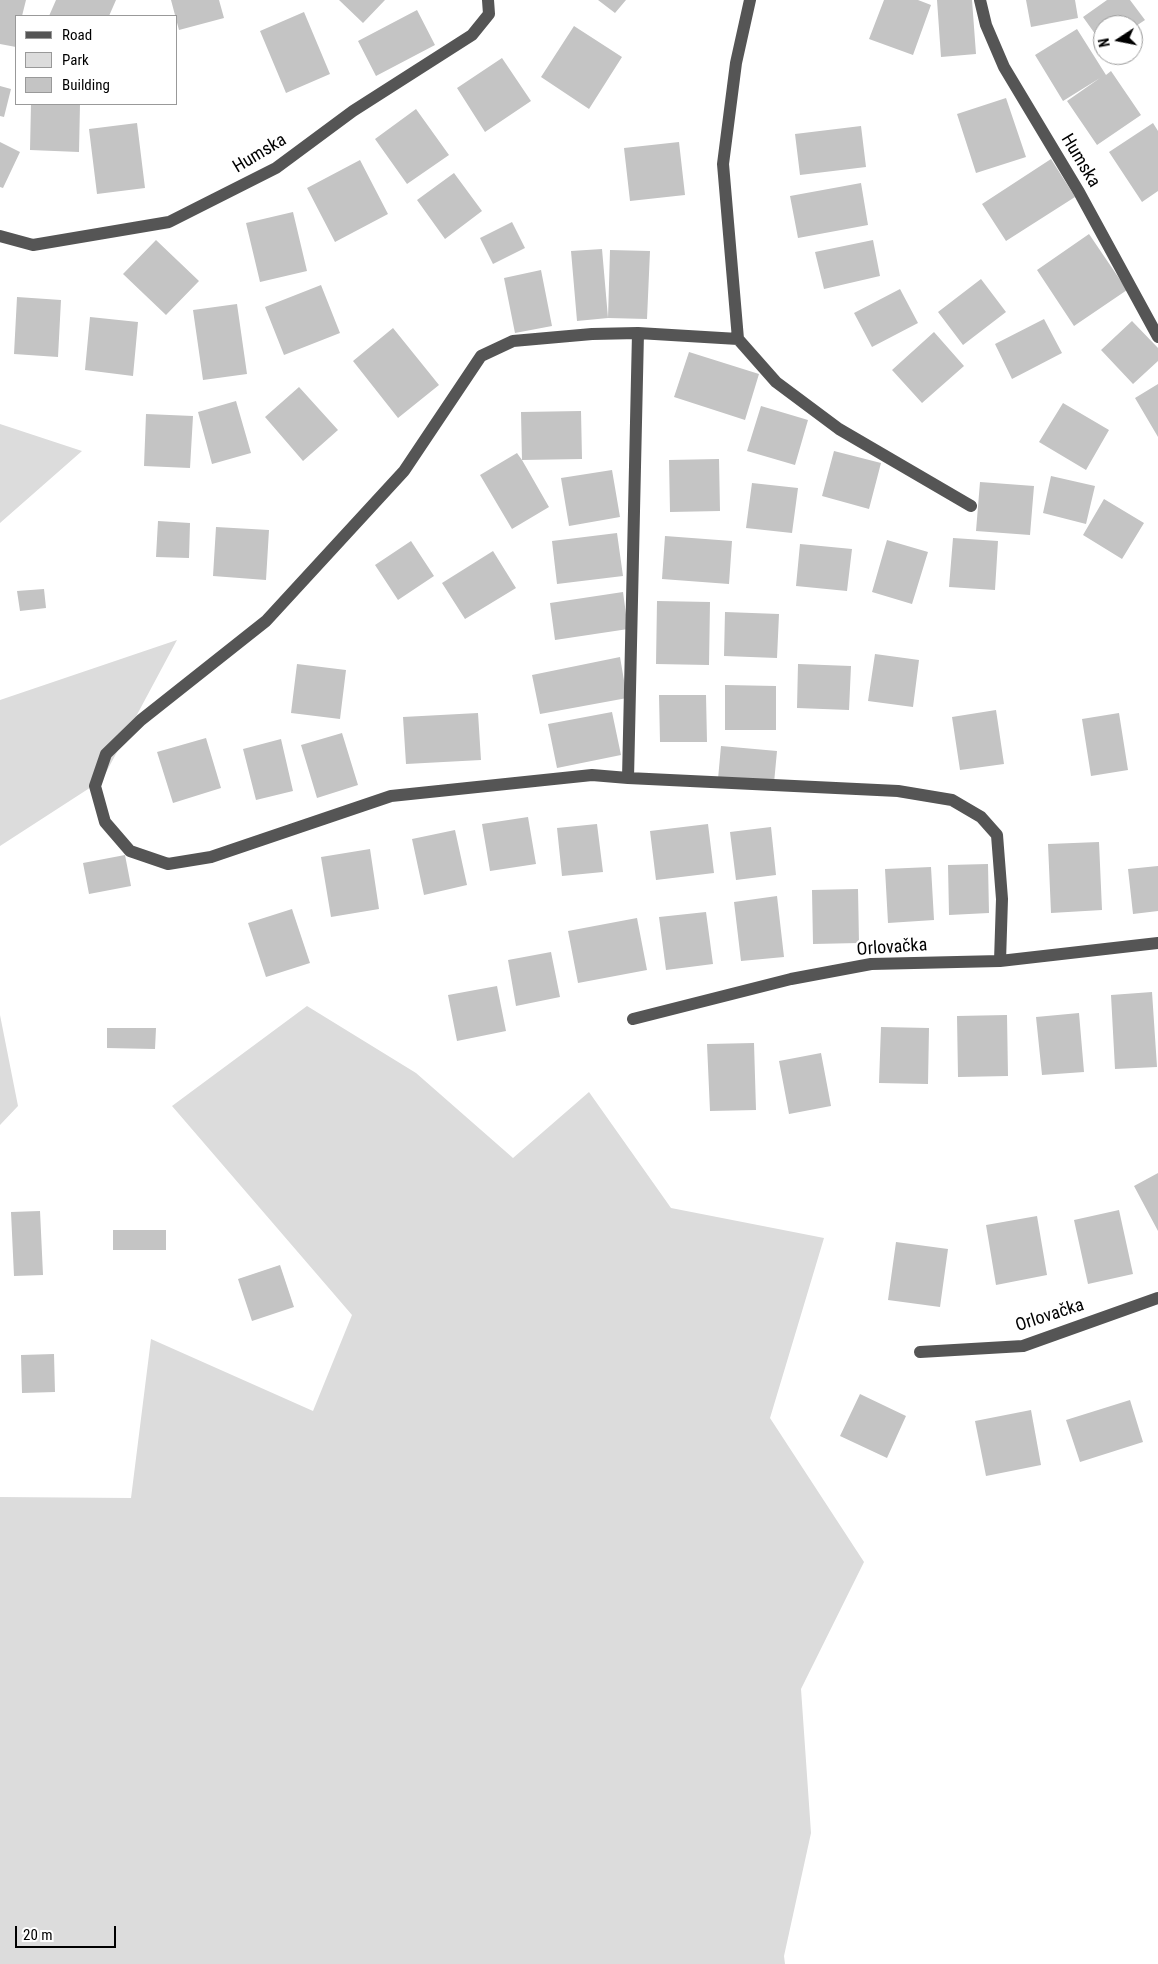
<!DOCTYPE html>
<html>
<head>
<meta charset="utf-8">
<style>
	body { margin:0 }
	#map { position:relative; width:1158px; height:1964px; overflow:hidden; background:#fff; font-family:"Roboto Condensed",sans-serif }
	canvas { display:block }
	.legend { position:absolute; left:15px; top:15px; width:162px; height:90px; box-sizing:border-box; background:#fff; border:1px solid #999; margin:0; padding:6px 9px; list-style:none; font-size:15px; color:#000 }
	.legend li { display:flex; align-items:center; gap:10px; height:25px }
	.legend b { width:25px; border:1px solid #999 }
	.north { position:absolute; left:1093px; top:15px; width:50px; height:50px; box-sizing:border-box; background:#fff; border:1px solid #999; border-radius:50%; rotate:259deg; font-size:14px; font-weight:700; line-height:20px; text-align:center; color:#000 }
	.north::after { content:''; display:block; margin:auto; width:18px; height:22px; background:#000; clip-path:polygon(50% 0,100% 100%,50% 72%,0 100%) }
	.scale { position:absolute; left:15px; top:1926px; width:101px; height:22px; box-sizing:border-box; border:2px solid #000; border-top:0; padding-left:6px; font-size:15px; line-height:18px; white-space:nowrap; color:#000; -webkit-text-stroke:4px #fff; paint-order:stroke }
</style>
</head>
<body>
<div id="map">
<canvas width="1158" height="1964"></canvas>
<ul class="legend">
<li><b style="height:6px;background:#555"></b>Road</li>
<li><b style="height:14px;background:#dcdcdc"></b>Park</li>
<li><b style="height:14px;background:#c4c4c4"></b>Building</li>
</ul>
<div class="north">N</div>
<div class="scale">20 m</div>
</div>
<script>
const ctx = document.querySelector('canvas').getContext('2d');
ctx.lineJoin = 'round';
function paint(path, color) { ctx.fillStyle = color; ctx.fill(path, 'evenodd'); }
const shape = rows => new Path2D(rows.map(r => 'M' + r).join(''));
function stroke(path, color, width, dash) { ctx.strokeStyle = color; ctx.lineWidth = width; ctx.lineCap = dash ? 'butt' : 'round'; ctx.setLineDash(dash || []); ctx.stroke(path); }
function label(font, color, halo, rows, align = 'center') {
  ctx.font = font + ' "Roboto Condensed",sans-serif'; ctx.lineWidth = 4.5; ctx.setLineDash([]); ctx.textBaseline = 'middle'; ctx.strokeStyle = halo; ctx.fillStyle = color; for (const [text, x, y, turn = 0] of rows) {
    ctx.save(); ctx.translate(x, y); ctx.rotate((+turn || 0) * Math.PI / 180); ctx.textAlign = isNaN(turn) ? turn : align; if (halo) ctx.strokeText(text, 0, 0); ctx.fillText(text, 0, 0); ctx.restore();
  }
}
paint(shape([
	[0,424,82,451,0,523],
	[177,640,102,780,0,846,0,700],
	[307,1006,416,1073,513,1158,589,1092,671,1208,824,1238,770,1418,864,1562,801,1689,811,1833,784,1956,785,1964,0,1964,0,1497,131,1498,151,1339,313,1411,352,1315,172,1106],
	[0,1015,18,1106,0,1125]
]), '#dcdcdc');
paint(shape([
	[0,0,26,0,22,16,16,16,16,47,0,44],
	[56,0,116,0,109,16,49,16],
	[171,0,219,0,224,18,179,30],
	[339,0,385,0,363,23],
	[598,0,626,0,615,13],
	[884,0,918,0,931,5,913,55,869,39],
	[937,0,972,0,976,54,941,57],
	[1026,0,1075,0,1078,18,1031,27],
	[1107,0,1130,0,1145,20,1133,28,1133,25,1103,25,1103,45,1083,17],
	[417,10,435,45,376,76,358,41],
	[304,12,330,74,286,93,260,31],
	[574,26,622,57,589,109,541,77],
	[1077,29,1106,75,1111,71,1141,115,1097,145,1067,101,1100,78,1063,101,1035,55],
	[502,58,531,101,485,132,457,88],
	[0,86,11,89,4,117,0,116],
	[1006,98,1026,157,976,173,957,114],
	[31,104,80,104,79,152,30,150],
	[416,109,449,155,407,184,375,139],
	[137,123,145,188,97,194,89,129],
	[1153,123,1158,131,1158,191,1142,202,1109,152],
	[861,126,866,167,800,175,795,134],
	[0,142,20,152,3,188,0,187],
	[679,142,685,195,630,201,624,148],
	[1051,159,1075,197,1006,241,982,204],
	[360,160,388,214,335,242,307,188],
	[454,173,482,211,445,239,417,200],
	[861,183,868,225,798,238,790,196],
	[293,212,307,271,260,282,246,223],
	[512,222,525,248,493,264,480,238],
	[1089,234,1127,290,1074,326,1037,270],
	[156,240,199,281,166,315,123,274],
	[873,240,880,276,824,289,815,252],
	[602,249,608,318,577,321,571,251],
	[610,250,650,251,647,319,608,318],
	[541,270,552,326,515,333,504,278],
	[981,279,1006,312,963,345,938,312],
	[321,285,340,333,284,355,265,307],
	[900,289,918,323,872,347,854,313],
	[17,297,61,300,58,357,14,354],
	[237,304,247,374,203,380,193,310],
	[90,317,138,322,133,376,85,370],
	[1044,319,1062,353,1012,379,995,344],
	[1132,321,1158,348,1158,361,1133,384,1101,350],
	[393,328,439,385,398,418,353,361],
	[934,332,964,366,922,403,892,370],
	[689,352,759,374,745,420,674,397],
	[1158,384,1158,437,1135,398],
	[299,387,338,430,303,461,265,417],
	[236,401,251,453,212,464,198,412],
	[1063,403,1109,430,1086,470,1039,442],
	[761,406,808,420,795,465,747,451],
	[581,411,582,459,522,460,549,507,512,529,480,475,517,453,522,460,521,412],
	[146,414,193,416,190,468,144,466],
	[834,451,881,463,869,509,822,496],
	[719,459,720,511,670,512,669,460],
	[612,470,620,517,569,526,561,478],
	[1051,476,1095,486,1086,524,1043,513],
	[980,482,1034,486,1030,535,976,531],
	[752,483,798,488,792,533,746,528],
	[1104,499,1144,523,1122,559,1083,535],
	[158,521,190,523,189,558,156,557],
	[216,527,269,530,266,580,213,576],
	[617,533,623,576,557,584,552,541],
	[665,536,732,541,729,584,662,579],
	[953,538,998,541,995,590,949,587],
	[887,540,928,552,912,604,872,592],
	[411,541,434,576,398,600,375,565],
	[800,544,852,549,847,591,796,586],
	[493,551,516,588,465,619,442,583],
	[44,589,46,608,20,611,17,591],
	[623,592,628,629,555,640,550,603],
	[657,601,710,602,709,665,656,664],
	[725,612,779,614,777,658,724,656],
	[875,654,919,660,913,707,868,701],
	[620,657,627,698,540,714,532,675],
	[297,664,346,670,340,719,291,713],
	[798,664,851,666,849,710,797,708],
	[725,685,776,686,776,730,725,730],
	[659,695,706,695,707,742,660,742],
	[996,710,1004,764,960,770,952,717],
	[612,712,621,755,557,768,548,724],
	[478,713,481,760,406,764,403,717],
	[1119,713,1128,770,1091,776,1082,719],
	[342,733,358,785,317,798,301,745],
	[206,738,221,788,173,803,157,752],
	[281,739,293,791,256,800,243,749],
	[721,746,777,751,774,783,718,779],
	[528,817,536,864,490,871,482,824],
	[597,824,603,872,562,876,557,828],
	[708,824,714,873,656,880,650,831],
	[771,827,776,875,736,880,730,832],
	[455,830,467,885,424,895,412,839],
	[1099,842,1102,910,1051,913,1048,844],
	[370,849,379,909,331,917,321,857],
	[125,855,131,886,89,894,83,863],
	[988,864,989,913,949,915,948,865],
	[1158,866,1158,911,1133,914,1128,869],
	[931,867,934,920,888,923,885,869],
	[858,889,859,943,813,944,812,890],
	[777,896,784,957,741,961,734,902],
	[292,909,310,963,266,977,248,923],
	[706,912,713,964,666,970,659,917],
	[637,918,647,970,578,983,568,931],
	[551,952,560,997,516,1006,508,960],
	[497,986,506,1031,457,1041,448,995],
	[1152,992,1157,1067,1115,1069,1111,995],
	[1079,1013,1084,1072,1042,1075,1036,1017],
	[1007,1015,1008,1076,958,1077,957,1016],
	[881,1027,929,1028,928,1084,879,1083],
	[107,1028,156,1028,155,1049,107,1048],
	[754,1043,756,1110,710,1111,707,1044],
	[821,1053,831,1106,789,1114,779,1061],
	[1158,1173,1158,1231,1134,1186],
	[1119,1210,1133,1274,1088,1284,1074,1220],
	[40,1211,43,1275,14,1276,11,1212],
	[1037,1216,1047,1275,996,1285,986,1225],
	[113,1230,166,1230,166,1250,113,1250],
	[896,1242,948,1249,940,1307,888,1300],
	[280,1265,294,1307,252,1321,238,1279],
	[54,1354,55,1392,22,1393,21,1355],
	[860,1394,906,1416,887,1458,840,1436],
	[1130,1400,1143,1442,1080,1462,1066,1420],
	[1031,1410,1041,1465,986,1476,975,1421]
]), '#c4c4c4');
stroke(shape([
	[980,0,986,25,1004,67,1079,192,1158,337],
	[0,236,33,245,169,222,276,168,353,111,472,35,489,14,488,0],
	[738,339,723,164,736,63,750,0],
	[971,506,839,429,776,382,738,339,638,333,592,334,513,341,481,356,404,471,266,621,141,720,106,754,95,786,105,822,130,851,168,864,211,857,391,796,592,775,628,778,898,791,952,800,981,817,997,835,1002,899,1000,961],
	[628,778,638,333],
	[633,1019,791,979,871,964,1000,961,1158,943],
	[920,1352,1023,1346,1158,1298]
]), '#555', 12);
label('18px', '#000', '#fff', [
	["Humska",260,154,-31],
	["Humska",1080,161,59],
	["Orlovačka",892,948,-4],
	["Orlovačka",1050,1316,-18]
]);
</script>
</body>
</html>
